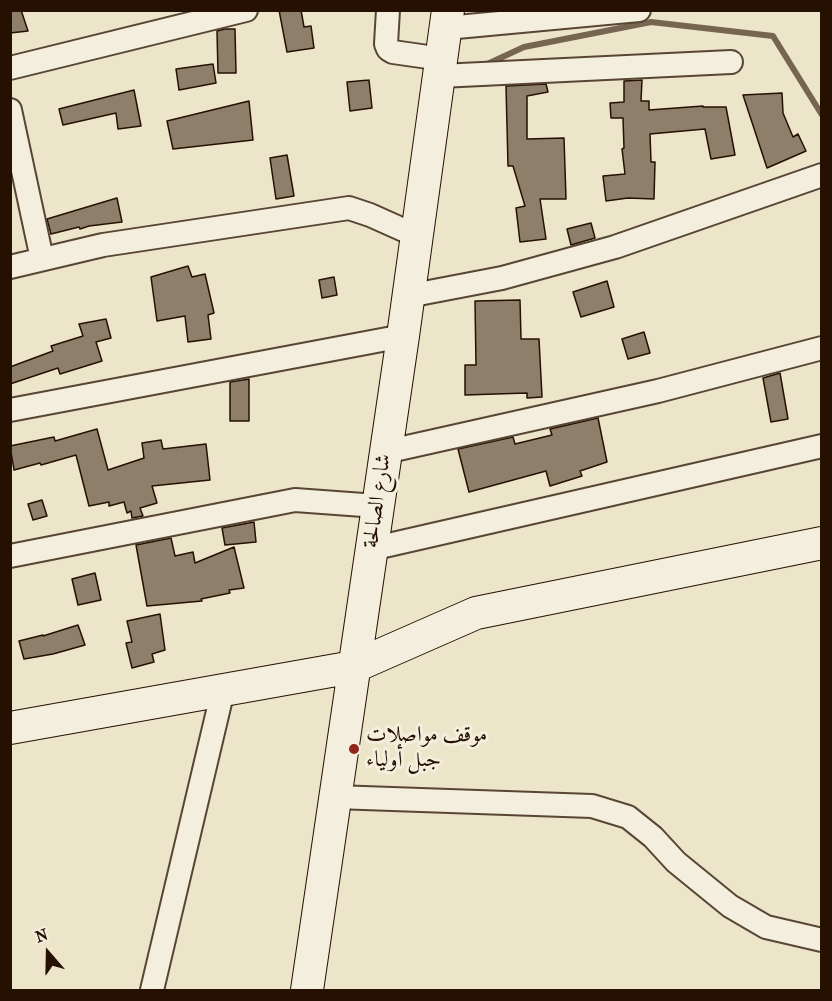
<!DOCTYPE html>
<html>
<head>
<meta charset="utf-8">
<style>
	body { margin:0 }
	#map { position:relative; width:832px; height:1001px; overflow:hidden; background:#ece5ca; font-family:"IM FELL French Canon",serif }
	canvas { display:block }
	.frame { position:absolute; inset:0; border:12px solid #261002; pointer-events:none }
	.north { position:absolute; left:18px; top:923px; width:60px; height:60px; -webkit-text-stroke:4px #f3eedd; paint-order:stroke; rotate:340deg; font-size:16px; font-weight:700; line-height:24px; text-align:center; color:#261002 }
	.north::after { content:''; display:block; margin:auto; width:21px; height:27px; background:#261002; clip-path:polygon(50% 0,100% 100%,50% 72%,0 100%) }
</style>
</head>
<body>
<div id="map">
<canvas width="832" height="1001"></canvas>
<div class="frame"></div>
<div class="north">N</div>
</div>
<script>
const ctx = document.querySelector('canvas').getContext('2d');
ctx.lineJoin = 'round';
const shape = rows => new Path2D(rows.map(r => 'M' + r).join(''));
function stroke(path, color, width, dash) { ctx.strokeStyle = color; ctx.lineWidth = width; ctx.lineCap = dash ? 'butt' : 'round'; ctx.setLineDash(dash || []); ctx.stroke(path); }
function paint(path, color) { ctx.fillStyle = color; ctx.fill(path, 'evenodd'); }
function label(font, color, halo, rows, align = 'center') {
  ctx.font = font + ' "IM FELL French Canon",Amiri,serif'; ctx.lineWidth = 6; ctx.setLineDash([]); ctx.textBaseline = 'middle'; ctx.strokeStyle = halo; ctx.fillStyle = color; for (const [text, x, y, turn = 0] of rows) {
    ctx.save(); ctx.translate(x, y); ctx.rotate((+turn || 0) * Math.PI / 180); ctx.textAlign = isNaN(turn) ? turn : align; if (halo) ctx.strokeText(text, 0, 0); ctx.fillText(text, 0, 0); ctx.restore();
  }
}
stroke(shape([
	[483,66,524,47,651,22,773,36,822,115]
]), '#756551', 6);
const building = shape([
	[10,10,21,10,28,31,10,33,10,10],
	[279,10,301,10,304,27,311,26,314,48,287,52,279,10],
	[225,29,235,29,236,73,218,73,217,31,225,29],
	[213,64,216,83,179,90,176,69,213,64],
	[369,80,372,108,350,111,347,82,369,80],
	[642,80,641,101,649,101,649,110,703,106,703,107,726,107,735,155,711,159,705,129,650,134,651,162,655,162,654,199,628,198,606,201,603,176,625,174,622,149,624,148,623,118,611,118,610,103,624,102,624,81,642,80],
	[546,84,548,92,527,96,527,139,564,138,566,199,540,199,546,239,520,242,516,208,525,206,513,166,508,166,506,86,546,84],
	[134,90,141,126,118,129,116,113,63,125,59,109,134,90],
	[782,93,783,113,793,137,798,134,806,151,767,168,743,95,782,93],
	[249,101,253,140,173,149,167,121,249,101],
	[287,155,294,196,276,199,270,158,287,155],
	[117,198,122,222,89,226,80,229,79,227,51,234,47,219,117,198],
	[591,223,595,238,571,245,567,229,591,223],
	[188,266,192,277,205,274,214,313,208,315,211,339,188,342,185,316,157,321,151,277,188,266],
	[334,277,337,295,322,298,319,280,334,277],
	[607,281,614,307,581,317,573,292,607,281],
	[520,300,521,339,539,339,542,397,527,398,527,393,465,395,465,365,476,365,475,301,520,300],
	[106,319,111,338,96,342,102,361,60,374,58,368,10,384,10,367,53,351,51,346,83,336,79,324,106,319],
	[644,332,650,353,628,359,622,339,644,332],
	[780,373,788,419,771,422,763,378,780,373],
	[249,379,249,421,230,421,230,382,249,379],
	[598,418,607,462,580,471,582,476,550,486,546,471,469,492,458,449,513,437,515,444,552,435,550,429,598,418],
	[97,429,108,470,144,458,142,443,161,440,163,449,206,444,210,480,152,486,157,503,140,508,143,516,132,518,131,511,127,513,124,502,109,506,109,502,89,506,76,455,41,465,40,463,14,470,10,446,54,437,55,441,97,429],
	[42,500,47,516,33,520,28,504,42,500],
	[254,522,256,542,225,545,222,528,254,522],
	[171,538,175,556,193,552,195,563,234,547,244,588,229,590,230,593,201,599,202,601,147,606,136,545,171,538],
	[95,573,101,600,78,605,72,579,95,573],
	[160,614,165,650,152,654,154,662,132,668,126,643,132,642,127,621,160,614],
	[78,625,85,645,53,654,24,659,19,641,43,635,43,636,78,625]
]);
paint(building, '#8d7f6a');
stroke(building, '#261002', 1.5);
const street = shape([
	[388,10,386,44,388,49,393,52,442,59],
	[446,28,639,10],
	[10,68,246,10],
	[440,76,731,62],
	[10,110,42,259],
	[10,267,103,245,349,208,370,215,417,236],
	[408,296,502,278,615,247,822,175],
	[10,410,403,336],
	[385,452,658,391,822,348],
	[371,549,822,446],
	[10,556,295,500,377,506],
	[335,797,592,806,628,817,653,837,676,862,730,906,766,927,822,940],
	[152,990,223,690]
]);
const secondary = shape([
	[10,728,353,667,476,613,822,543],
	[307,990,403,336,448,10]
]);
stroke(street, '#584534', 26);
stroke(secondary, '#261002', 34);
stroke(street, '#f3eedd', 22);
stroke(secondary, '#f3eedd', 32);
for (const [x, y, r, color] of [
	[354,749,6,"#8f2418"]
]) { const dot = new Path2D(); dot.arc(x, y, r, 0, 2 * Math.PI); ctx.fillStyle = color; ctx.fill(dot); stroke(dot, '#f3eedd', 2); }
label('22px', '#261002', '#f3eedd', [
	["شارع الصالحة",378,501,-82]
]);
label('22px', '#261002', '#f3eedd', [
	["موقف مواصلات",366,736],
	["جبل أولياء",366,761]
], 'left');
</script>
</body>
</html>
